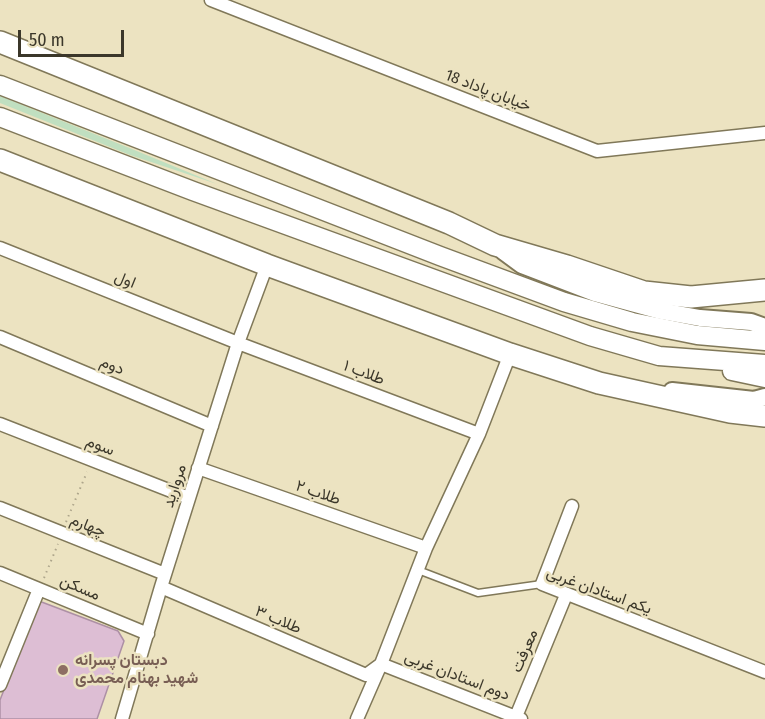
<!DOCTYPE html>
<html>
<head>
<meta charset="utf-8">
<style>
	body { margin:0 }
	#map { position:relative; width:765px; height:719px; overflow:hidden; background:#ece3c1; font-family:"Fira Sans Condensed",sans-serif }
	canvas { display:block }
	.scale { position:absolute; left:18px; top:30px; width:106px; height:27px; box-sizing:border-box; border:3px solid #3b372a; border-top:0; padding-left:8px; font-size:18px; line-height:21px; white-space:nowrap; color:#3b372a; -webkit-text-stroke:4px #ece3c1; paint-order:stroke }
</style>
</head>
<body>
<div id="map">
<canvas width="765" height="719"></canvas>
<div class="scale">50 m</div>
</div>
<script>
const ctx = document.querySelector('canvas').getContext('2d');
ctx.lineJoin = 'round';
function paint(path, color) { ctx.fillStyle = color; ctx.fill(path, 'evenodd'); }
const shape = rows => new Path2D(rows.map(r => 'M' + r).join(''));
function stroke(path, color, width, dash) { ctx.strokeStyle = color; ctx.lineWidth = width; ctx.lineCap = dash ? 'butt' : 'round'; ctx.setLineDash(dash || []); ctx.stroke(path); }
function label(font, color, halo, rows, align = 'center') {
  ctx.font = font + ' "Fira Sans Condensed",Vazirmatn,sans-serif'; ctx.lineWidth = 5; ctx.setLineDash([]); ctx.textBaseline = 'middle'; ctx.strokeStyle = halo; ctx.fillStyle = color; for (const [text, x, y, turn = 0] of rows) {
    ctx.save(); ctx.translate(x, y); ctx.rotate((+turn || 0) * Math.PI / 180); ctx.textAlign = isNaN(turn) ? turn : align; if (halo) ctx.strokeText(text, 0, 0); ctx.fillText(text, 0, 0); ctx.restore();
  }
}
paint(shape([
	[0,96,132,149,217,184,130,155,0,103]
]), '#c0dfc0');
const building = shape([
	[39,601,118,631,124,641,97,719,0,719,0,700,39,601]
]);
paint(building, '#ddbed4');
stroke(building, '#ad90a5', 1.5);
const lane = shape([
	[418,570,478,593,542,584]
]);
const street = shape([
	[211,0,597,151,765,133],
	[0,248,238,343,479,434],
	[0,337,212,426],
	[0,424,189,498],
	[198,468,426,548],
	[572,506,542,584,765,672],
	[0,508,165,574],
	[0,573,148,634],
	[161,587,366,675,381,664,521,719],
	[0,685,39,589],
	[122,719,161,587,238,343,267,265],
	[357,719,381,664,426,548,479,434,510,354],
	[515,719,566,595]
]);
const secondary = shape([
	[503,251,522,265,595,293,661,311,700,318,751,322,765,327],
	[672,391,754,400,765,397]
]);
const primary = shape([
	[0,85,440,256,564,302,632,322,697,335,765,341],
	[0,117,193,191,590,336,659,356,765,364],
	[732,371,765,378]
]);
const highway = shape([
	[0,42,449,223,495,245,567,266,644,292,691,297,765,290],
	[0,160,267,265,510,354,599,383,730,412,765,416]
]);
stroke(lane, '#807859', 9);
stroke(street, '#807859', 15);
stroke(secondary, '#807859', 20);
stroke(primary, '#807859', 21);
stroke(highway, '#807859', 24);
stroke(shape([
	[66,522,87,472],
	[44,578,58,544]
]), '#ada58b', 2, [1.5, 4.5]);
stroke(lane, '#fff', 6);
stroke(street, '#fff', 12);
stroke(secondary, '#fff', 16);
stroke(primary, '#fff', 18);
stroke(highway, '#fff', 21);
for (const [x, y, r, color] of [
	[63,670,6,"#8d6e63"]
]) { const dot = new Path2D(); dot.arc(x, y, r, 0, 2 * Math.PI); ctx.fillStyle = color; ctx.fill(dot); stroke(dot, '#ece3c1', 2); }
label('16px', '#3b372a', '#ece3c1', [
	["خیابان پاداد 18",488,91,21],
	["اول",125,280,22],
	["دوم",112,366,23],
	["طلاب ۱",364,373,21],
	["سوم",100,446,21],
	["مروارید",175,486,-72],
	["طلاب ۲",318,493,19],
	["چهارم",88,526,22],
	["مسکن",80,588,23],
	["یکم استادان غربی",599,591,20],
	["طلاب ۳",278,620,23],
	["معرفت",525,651,-67],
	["دوم استادان غربی",457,676,21]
]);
label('bold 16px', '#785e54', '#ece3c1', [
	["دبستان پسرانه",75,661],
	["شهید بهنام محمدی",75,679]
], 'left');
</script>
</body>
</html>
